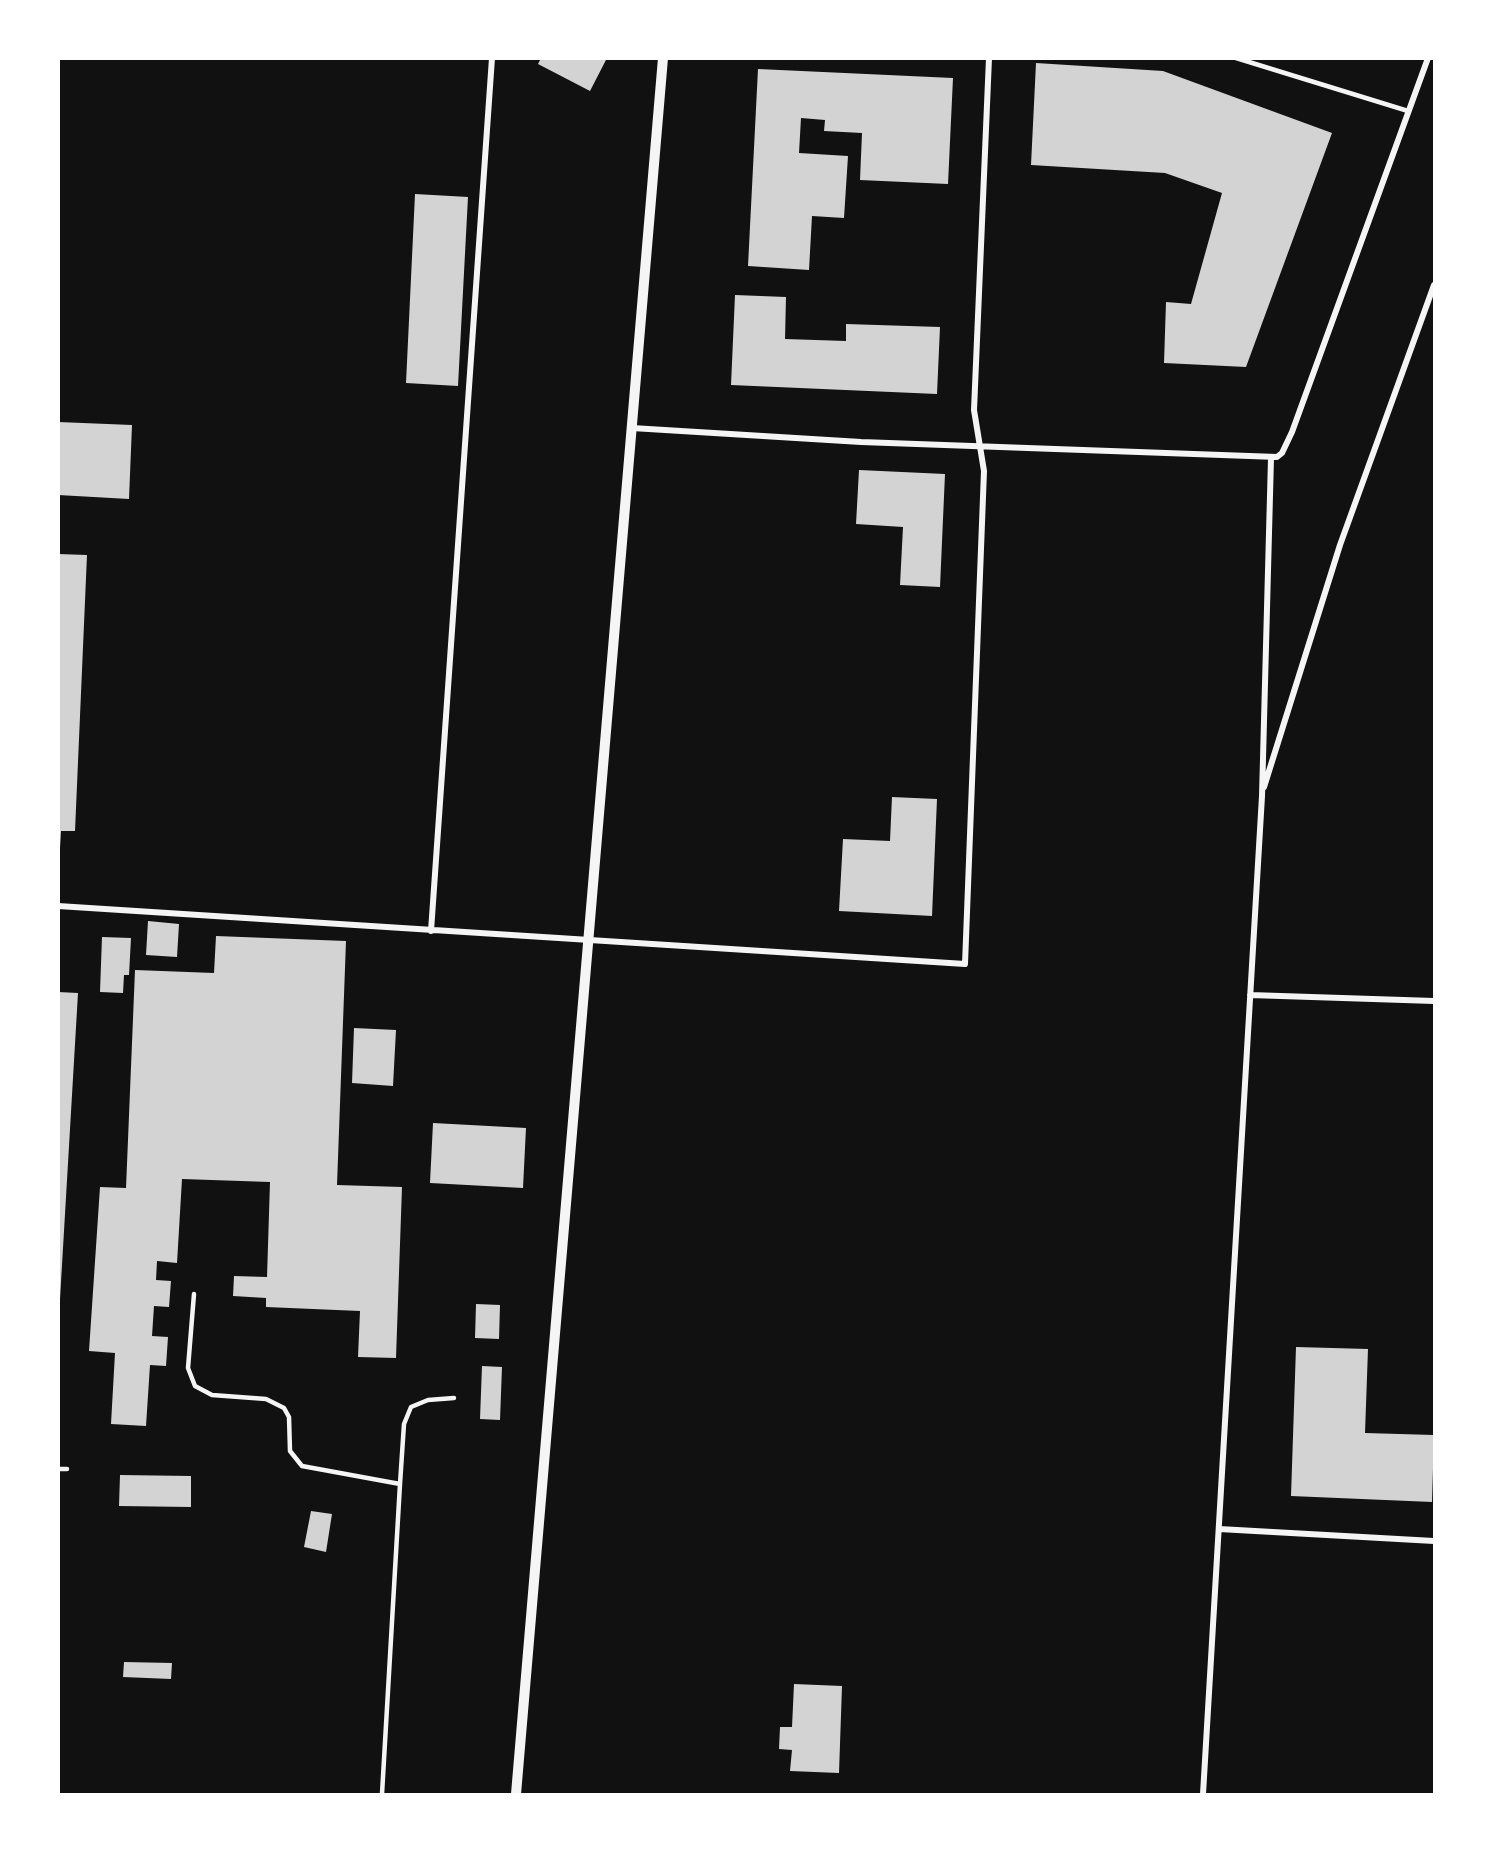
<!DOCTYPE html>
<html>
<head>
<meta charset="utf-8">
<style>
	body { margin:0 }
	#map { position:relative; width:1493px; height:1853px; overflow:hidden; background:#111; font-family:"Noto Sans",sans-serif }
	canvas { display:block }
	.frame { position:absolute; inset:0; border:60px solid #fff; pointer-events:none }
</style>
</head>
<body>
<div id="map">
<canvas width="1493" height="1853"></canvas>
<div class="frame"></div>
</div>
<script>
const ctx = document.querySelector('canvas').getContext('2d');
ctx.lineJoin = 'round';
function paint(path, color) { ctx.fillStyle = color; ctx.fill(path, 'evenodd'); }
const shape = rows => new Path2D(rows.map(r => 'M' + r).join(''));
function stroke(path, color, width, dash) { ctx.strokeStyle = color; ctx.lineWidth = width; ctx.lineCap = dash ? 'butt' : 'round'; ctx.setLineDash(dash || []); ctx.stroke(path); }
paint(shape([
	[541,58,607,58,590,91,538,64],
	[1036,63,1163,71,1332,133,1246,367,1164,363,1166,302,1191,304,1222,193,1165,173,1031,165],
	[758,69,953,78,948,184,860,180,862,133,824,131,825,120,801,118,799,153,848,156,844,218,812,216,809,270,748,266],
	[415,194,468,197,458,386,406,383],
	[735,295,786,297,785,339,846,341,846,324,940,327,937,394,731,385],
	[58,422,132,425,129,499,58,495],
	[859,470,945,474,940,587,900,585,903,527,856,524],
	[58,554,87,555,75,831,61,831,60,848],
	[892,797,937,799,932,916,839,911,843,839,890,841],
	[148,921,179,924,177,957,146,955],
	[216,936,346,941,337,1185,402,1187,396,1358,358,1357,360,1311,266,1307,266,1298,233,1296,234,1276,267,1277,270,1182,182,1179,177,1263,157,1261,156,1280,171,1281,169,1307,154,1306,152,1336,168,1337,166,1366,150,1365,146,1426,111,1424,115,1353,89,1351,100,1187,126,1188,135,970,214,973],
	[102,937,131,938,129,975,124,975,123,993,100,992],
	[58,992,78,993,60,1299,58,1299],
	[354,1028,396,1030,393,1086,352,1083],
	[433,1123,526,1128,523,1188,430,1183],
	[476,1304,500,1305,499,1339,475,1338],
	[1296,1347,1368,1349,1365,1433,1434,1435,1432,1502,1291,1496],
	[482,1366,502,1367,500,1420,480,1419],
	[120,1475,191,1476,191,1507,119,1506],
	[311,1511,332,1514,326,1552,304,1547],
	[124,1662,172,1663,171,1679,123,1677],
	[794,1684,842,1686,839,1773,790,1771,792,1750,779,1749,780,1727,792,1727]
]), '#d3d3d3');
stroke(shape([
	[1236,58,1408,111],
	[194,1294,188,1368,195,1386,212,1395,266,1399,284,1408,289,1417,290,1451,302,1466,400,1484,382,1794],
	[58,1469,67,1469],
	[400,1484,404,1424,411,1407,428,1400,454,1398]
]), '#f5f5f5', 4.5);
stroke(shape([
	[632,428,861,442,1277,457,1282,453,1292,432,1428,58],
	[1264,787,1340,545,1434,285],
	[58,906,965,964,984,471,974,410,989,58],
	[431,931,492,58],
	[1250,995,1434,1001],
	[1219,1529,1434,1541],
	[1203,1794,1262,796,1271,458]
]), '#f5f5f5', 6);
stroke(shape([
	[516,1794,663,58]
]), '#f5f5f5', 10);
</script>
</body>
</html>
